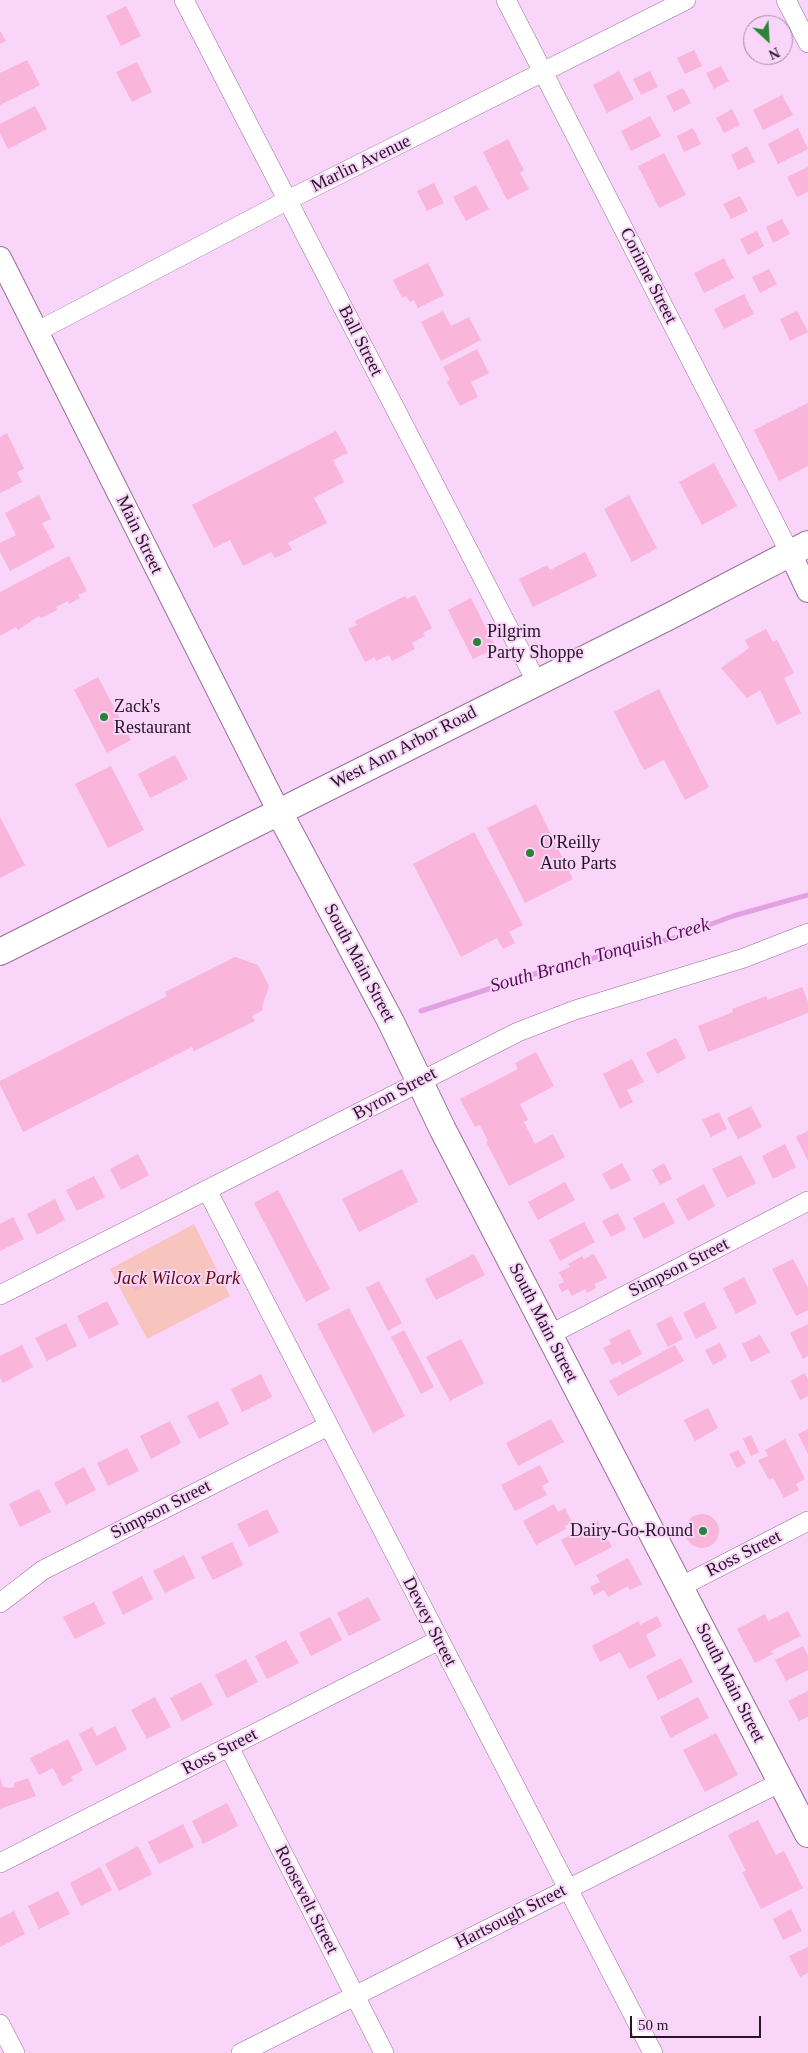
<!DOCTYPE html>
<html>
<head>
<meta charset="utf-8">
<style>
	body { margin:0 }
	#map { position:relative; width:808px; height:2053px; overflow:hidden; background:#f9d5fa; font-family:Georgia,serif }
	canvas { display:block }
	.north { position:absolute; left:743px; top:15px; width:50px; height:50px; box-sizing:border-box; background:#f9d5fa; border:1px solid #a488a5; border-radius:50%; rotate:155deg; font-size:14px; font-weight:700; line-height:20px; text-align:center; color:#251526 }
	.north::after { content:''; display:block; margin:auto; width:18px; height:22px; background:#288536; clip-path:polygon(50% 0,100% 100%,50% 72%,0 100%) }
	.scale { position:absolute; left:630px; top:2016px; width:131px; height:22px; box-sizing:border-box; border:2px solid #251526; border-top:0; padding-left:6px; font-size:15px; line-height:18px; white-space:nowrap; color:#251526; -webkit-text-stroke:4px #f9d5fa; paint-order:stroke }
</style>
</head>
<body>
<div id="map">
<canvas width="808" height="2053"></canvas>
<div class="north">N</div>
<div class="scale">50 m</div>
</div>
<script>
const ctx = document.querySelector('canvas').getContext('2d');
ctx.lineJoin = 'round';
function paint(path, color) { ctx.fillStyle = color; ctx.fill(path, 'evenodd'); }
const shape = rows => new Path2D(rows.map(r => 'M' + r).join(''));
function stroke(path, color, width, dash) { ctx.strokeStyle = color; ctx.lineWidth = width; ctx.lineCap = dash ? 'butt' : 'round'; ctx.setLineDash(dash || []); ctx.stroke(path); }
function label(font, color, halo, rows, align = 'center') {
  ctx.font = font + ' Georgia,serif'; ctx.lineWidth = 4; ctx.setLineDash([]); ctx.textBaseline = 'middle'; ctx.strokeStyle = halo; ctx.fillStyle = color; for (const [text, x, y, turn = 0] of rows) {
    ctx.save(); ctx.translate(x, y); ctx.rotate((+turn || 0) * Math.PI / 180); ctx.textAlign = isNaN(turn) ? turn : align; if (halo) ctx.strokeText(text, 0, 0); ctx.fillText(text, 0, 0); ctx.restore();
  }
}
paint(shape([
	[194,1224,230,1296,147,1339,110,1269]
]), '#f8c4be');
stroke(shape([
	[421,1011,553,968,674,938,733,916,808,895]
]), '#e1a1e3', 5);
paint(shape([
	[126,6,141,36,121,46,106,16],
	[0,31,6,41,0,44],
	[694,50,702,66,685,74,677,58],
	[27,60,40,85,0,105,0,73],
	[137,62,152,92,132,102,116,72],
	[721,66,729,81,714,89,706,73],
	[619,71,634,99,607,113,593,85],
	[650,71,658,87,641,95,633,79],
	[683,88,691,103,674,112,666,96],
	[782,95,793,115,763,130,753,110],
	[35,106,47,129,8,149,0,133,0,124],
	[732,109,740,125,724,133,716,118],
	[650,116,661,136,631,151,621,131],
	[693,128,701,144,684,152,677,136],
	[798,128,808,149,778,164,768,144],
	[508,139,524,170,520,173,529,189,507,200,483,152],
	[747,146,755,162,738,170,731,155],
	[664,153,686,195,659,208,638,166],
	[808,167,808,192,797,197,787,177],
	[434,183,444,203,427,211,417,191],
	[476,185,489,209,466,221,453,197],
	[740,196,748,211,731,219,723,204],
	[782,219,790,234,773,243,766,227],
	[757,231,764,246,748,255,740,239],
	[724,258,734,278,704,293,694,273],
	[428,263,444,295,418,308,414,300,410,302,406,296,402,298,393,280],
	[769,269,777,284,760,293,752,277],
	[744,294,754,314,724,329,714,309],
	[443,311,451,326,469,317,481,340,441,361,421,322],
	[797,311,808,332,790,341,780,319],
	[477,349,489,373,471,382,478,397,460,406,447,382,450,380,443,367],
	[808,403,808,466,779,481,754,430],
	[336,431,348,453,333,460,344,482,314,498,327,523,288,543,292,550,275,558,271,552,243,566,230,540,214,548,192,505],
	[7,433,24,469,17,472,22,482,0,493,0,437],
	[714,463,737,506,702,525,679,482],
	[39,495,51,519,42,523,55,547,10,571,0,552,0,543,16,535,5,513],
	[629,495,657,548,632,562,604,509],
	[585,552,597,576,533,607,519,579,547,565,550,570],
	[69,556,87,591,78,595,80,598,69,604,68,601,56,607,57,610,41,618,39,616,18,630,16,627,0,636,0,592],
	[415,595,432,628,423,633,425,636,412,643,415,649,392,661,389,655,376,661,375,657,365,662,348,629,357,625,355,621,405,596,407,599],
	[471,598,496,648,473,659,448,610],
	[766,629,773,642,777,640,794,673,784,678,801,713,777,725,760,690,747,698,721,668,749,648,745,640],
	[98,677,131,740,107,753,74,690],
	[659,689,709,787,685,800,664,760,644,770,614,712],
	[175,755,188,779,150,798,138,774],
	[111,766,144,830,108,848,75,784],
	[536,804,573,879,525,903,487,828],
	[0,817,25,865,0,878],
	[474,832,523,925,509,932,515,943,503,949,497,938,461,957,413,864],
	[235,957,258,965,269,986,262,1007,263,1010,252,1016,255,1021,194,1051,192,1047,23,1132,0,1085,0,1081,167,996,165,992],
	[802,987,808,1002,808,1013,708,1052,698,1026,733,1012,732,1009,766,996,767,1000],
	[676,1038,686,1058,657,1074,646,1053],
	[536,1052,554,1086,520,1104,528,1120,524,1122,535,1144,553,1134,565,1157,509,1186,486,1142,488,1141,480,1125,475,1127,460,1099,518,1069,515,1063],
	[632,1059,644,1082,627,1090,633,1102,620,1109,603,1074],
	[751,1106,762,1127,738,1139,727,1118],
	[719,1112,727,1129,711,1137,702,1120],
	[808,1131,808,1161,796,1137],
	[785,1144,796,1167,773,1179,762,1156],
	[138,1154,149,1175,121,1190,110,1169],
	[741,1155,756,1183,727,1198,712,1169],
	[622,1163,631,1180,611,1190,602,1174],
	[664,1163,672,1179,660,1185,652,1170],
	[402,1169,418,1202,359,1232,342,1199],
	[94,1176,105,1197,77,1211,66,1190],
	[565,1182,575,1200,538,1220,528,1202],
	[704,1184,715,1206,688,1221,676,1199],
	[278,1190,330,1289,306,1302,254,1203],
	[55,1199,65,1220,37,1235,27,1214],
	[664,1202,675,1223,644,1239,633,1218],
	[618,1213,626,1229,611,1237,602,1221],
	[13,1217,24,1239,0,1251,0,1224],
	[584,1222,595,1242,560,1261,549,1240],
	[474,1254,485,1275,436,1300,425,1279],
	[594,1254,607,1278,594,1284,596,1288,587,1293,585,1289,572,1296,568,1289,562,1292,558,1285,564,1282,559,1272,570,1267,568,1264,582,1256,584,1259],
	[793,1259,808,1288,808,1310,796,1316,772,1269],
	[744,1277,757,1303,736,1314,723,1288],
	[139,1279,143,1287,135,1291,130,1283],
	[379,1281,402,1323,388,1331,366,1288],
	[107,1301,119,1324,89,1339,77,1316],
	[704,1302,717,1328,696,1339,683,1313],
	[349,1308,405,1416,373,1433,317,1324],
	[671,1316,683,1339,668,1347,656,1324],
	[66,1323,77,1346,47,1361,35,1338],
	[808,1324,808,1356,803,1359,790,1333],
	[629,1329,642,1354,622,1365,620,1361,612,1365,603,1348,611,1344,609,1340],
	[404,1330,434,1387,421,1394,391,1337],
	[760,1335,770,1352,751,1362,742,1344],
	[461,1339,484,1383,450,1401,426,1357],
	[720,1343,727,1357,713,1365,705,1350],
	[22,1345,33,1367,3,1383,0,1377,0,1356],
	[675,1345,684,1361,618,1396,609,1381],
	[805,1373,808,1380,808,1396,800,1400,791,1381],
	[261,1374,272,1397,242,1412,231,1389],
	[218,1401,229,1424,199,1439,187,1416],
	[708,1408,718,1428,695,1441,684,1420],
	[551,1419,564,1442,518,1466,506,1443],
	[170,1421,181,1443,151,1459,140,1436],
	[808,1429,808,1454,798,1434],
	[751,1435,759,1452,751,1456,743,1439],
	[785,1439,805,1479,796,1484,799,1490,784,1498,773,1478,769,1480,758,1460,768,1456,765,1450],
	[127,1448,139,1471,108,1486,97,1463],
	[738,1450,746,1463,737,1468,729,1454],
	[540,1465,549,1482,542,1486,547,1495,515,1511,501,1485],
	[84,1467,96,1490,66,1505,54,1483],
	[39,1489,51,1512,20,1527,9,1504],
	[554,1504,558,1512,565,1508,572,1522,565,1526,566,1529,536,1545,523,1521],
	[267,1509,279,1532,249,1547,237,1524],
	'685 1531a17 17 0 1 1 34 0a17 17 0 1 1-34 0Z',
	[598,1521,612,1547,575,1566,561,1540],
	[232,1542,243,1565,213,1580,201,1557],
	[184,1555,195,1578,165,1593,153,1571],
	[628,1558,642,1584,630,1590,628,1586,608,1597,604,1590,594,1595,590,1587,600,1582,596,1575],
	[142,1576,153,1599,123,1615,112,1592],
	[368,1597,381,1620,349,1636,337,1613],
	[94,1602,105,1624,75,1639,63,1617],
	[788,1611,801,1636,771,1651,773,1654,755,1663,737,1629,765,1614,768,1621],
	[657,1616,662,1626,646,1635,656,1656,629,1669,620,1652,600,1662,592,1646,639,1621,640,1625],
	[330,1617,342,1640,311,1656,299,1633],
	[286,1640,299,1663,267,1679,255,1656],
	[803,1646,808,1656,808,1670,786,1681,775,1660],
	[681,1658,693,1682,658,1700,646,1676],
	[246,1659,258,1682,227,1698,215,1675],
	[201,1682,213,1705,182,1721,170,1698],
	[808,1691,808,1717,799,1721,788,1701],
	[155,1697,171,1727,147,1739,131,1710],
	[698,1697,709,1718,670,1738,660,1717],
	[115,1726,127,1749,96,1766,79,1734,92,1727,97,1736],
	[716,1733,738,1775,705,1792,683,1750],
	[68,1739,83,1770,71,1777,73,1781,62,1786,53,1768,39,1775,30,1758],
	[0,1777,3,1787,10,1788,14,1787,14,1783,28,1778,36,1796,0,1809],
	[227,1803,238,1826,203,1844,192,1821],
	[758,1820,776,1855,784,1851,803,1888,761,1909,742,1872,746,1871,728,1835],
	[183,1824,194,1847,159,1864,148,1842],
	[138,1846,152,1874,119,1891,105,1864],
	[100,1867,112,1890,81,1906,70,1883],
	[58,1891,70,1914,39,1929,28,1906],
	[791,1909,802,1931,783,1940,773,1919],
	[14,1911,25,1934,0,1947,0,1918],
	[808,1947,808,1973,800,1977,789,1956]
]), '#f9b5da');
const minor = shape([
	[184,0,536,681],
	[506,0,790,553],
	[786,0,808,43],
	[38,331,288,200,686,0],
	[207,1190,653,2053],
	[0,1295,518,1032,575,1010,744,958,808,933],
	[549,1335,808,1201],
	[680,1587,808,1521],
	[0,1603,43,1570,328,1426],
	[229,1747,384,2053],
	[0,1863,439,1640],
	[0,2024,15,2053],
	[241,2053,781,1782]
]);
const tertiary = shape([
	[0,258,279,812],
	[790,553,808,591]
]);
const secondary = shape([
	[279,812,391,1022,443,1130,808,1834],
	[0,952,670,616,808,544]
]);
stroke(minor, '#9a709b', 20);
stroke(tertiary, '#9a709b', 24);
stroke(secondary, '#9a709b', 28);
stroke(minor, '#fff', 19);
stroke(tertiary, '#fff', 22);
stroke(secondary, '#fff', 26);
for (const [x, y, r, color] of [
	[477,642,5,"#288536"],
	[104,717,5,"#288536"],
	[530,853,5,"#288536"],
	[703,1531,5,"#288536"]
]) { const dot = new Path2D(); dot.arc(x, y, r, 0, 2 * Math.PI); ctx.fillStyle = color; ctx.fill(dot); stroke(dot, '#f9d5fa', 2); }
label('18px', '#251526', '#f9d5fa', [
	["Marlin Avenue",361,164,-26],
	["Corinne Street",648,276,63],
	["Ball Street",360,341,63],
	["Main Street",139,535,64],
	["West Ann Arbor Road",404,748,-27],
	["South Main Street",359,963,62],
	["Byron Street",395,1094,-28],
	["Simpson Street",679,1268,-27],
	["South Main Street",543,1323,63],
	["Simpson Street",161,1510,-27],
	["Ross Street",744,1554,-27],
	["Dewey Street",429,1622,63],
	["South Main Street",730,1683,63],
	["Ross Street",220,1752,-27],
	["Roosevelt Street",306,1900,63],
	["Hartsough Street",511,1917,-27]
]);
label('18px', '#251526', '#f9d5fa', [
	["Pilgrim",487,632],
	["Party Shoppe",487,653],
	["Zack's",114,707],
	["Restaurant",114,728],
	["O'Reilly",540,843],
	["Auto Parts",540,864],
	["Dairy-Go-Round",693,1531,"right"]
], 'left');
label('italic 18px', '#5f0b0e', '#f9d5fa', [
	["Jack Wilcox Park",177,1279]
]);
label('italic 19px', '#57085c', '#f9d5fa', [
	["South Branch Tonquish Creek",600,956,-16]
]);
</script>
</body>
</html>
